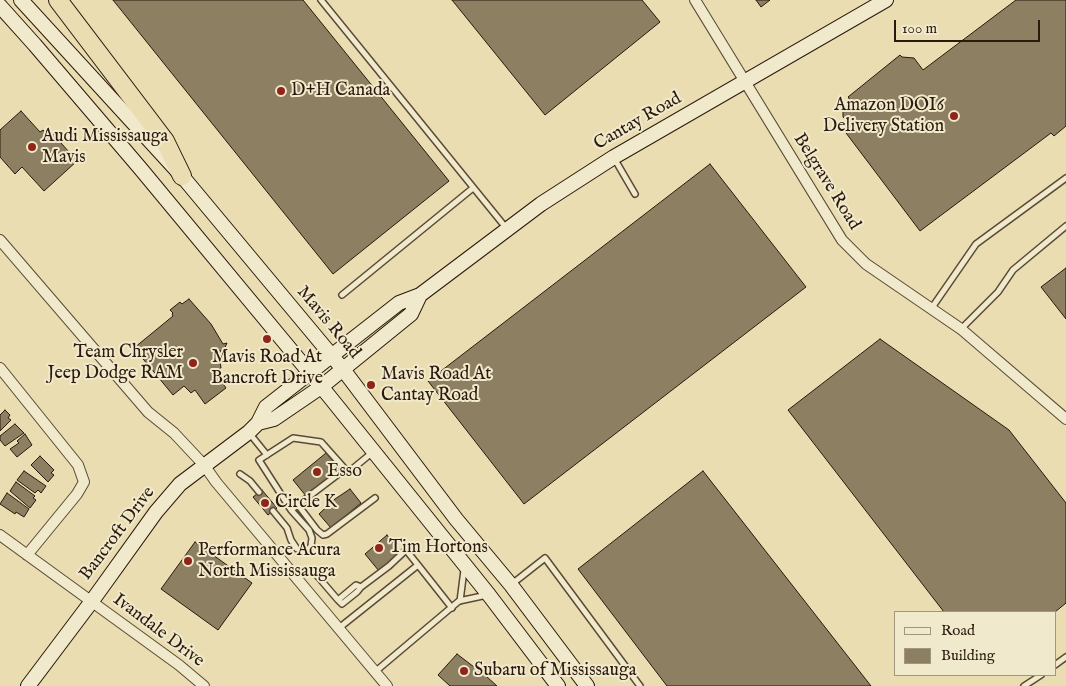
<!DOCTYPE html>
<html>
<head>
<meta charset="utf-8">
<style>
	body { margin:0 }
	#map { position:relative; width:1066px; height:686px; overflow:hidden; background:#e9ddb1; font-family:"IM FELL English",serif }
	canvas { display:block }
	.legend { position:absolute; left:894px; top:611px; width:162px; height:65px; box-sizing:border-box; background:#f1e9cc; border:1px solid #a1967f; margin:0; padding:6px 9px; list-style:none; font-size:15px; color:#2a190c }
	.legend li { display:flex; align-items:center; gap:10px; height:25px }
	.legend b { width:25px; border:1px solid #a1967f }
	.scale { position:absolute; left:894px; top:20px; width:146px; height:22px; box-sizing:border-box; border:2px solid #2a190c; border-top:0; padding-left:6px; font-size:15px; line-height:18px; white-space:nowrap; color:#2a190c; -webkit-text-stroke:4px #f1e9cc; paint-order:stroke }
</style>
</head>
<body>
<div id="map">
<canvas width="1066" height="686"></canvas>
<ul class="legend">
<li><b style="height:6px;background:#f1e9cc"></b>Road</li>
<li><b style="height:14px;background:#8d7f62"></b>Building</li>
</ul>
<div class="scale">100 m</div>
</div>
<script>
const ctx = document.querySelector('canvas').getContext('2d');
ctx.lineJoin = 'round';
function paint(path, color) { ctx.fillStyle = color; ctx.fill(path, 'evenodd'); }
const shape = rows => new Path2D(rows.map(r => 'M' + r).join(''));
function stroke(path, color, width, dash) { ctx.strokeStyle = color; ctx.lineWidth = width; ctx.lineCap = dash ? 'butt' : 'round'; ctx.setLineDash(dash || []); ctx.stroke(path); }
function label(font, color, halo, rows, align = 'center') {
  ctx.font = font + ' "IM FELL English",serif'; ctx.lineWidth = 4; ctx.setLineDash([]); ctx.textBaseline = 'middle'; ctx.strokeStyle = halo; ctx.fillStyle = color; for (const [text, x, y, turn = 0] of rows) {
    ctx.save(); ctx.translate(x, y); ctx.rotate((+turn || 0) * Math.PI / 180); ctx.textAlign = isNaN(turn) ? turn : align; if (halo) ctx.strokeText(text, 0, 0); ctx.fillText(text, 0, 0); ctx.restore();
  }
}
const building = shape([
	[113,0,303,0,449,181,333,274,113,0],
	[452,0,642,0,660,22,545,115,452,0],
	[756,0,770,0,761,7,756,0],
	[1016,0,1066,0,1066,126,1054,136,1051,133,920,231,843,129,845,127,846,120,843,117,843,110,848,106,849,98,848,97,900,55,902,57,914,58,923,70,1016,0],
	[21,111,40,132,43,130,50,138,53,134,77,161,44,191,22,167,15,174,0,157,0,130,21,111],
	[710,164,806,287,524,504,428,381,710,164],
	[1066,268,1066,319,1041,287,1066,268],
	[189,299,211,324,223,344,227,343,222,354,220,350,219,353,221,368,214,371,226,388,205,404,195,390,191,393,184,386,173,395,134,348,173,316,172,314,173,313,170,310,180,302,182,304,189,299],
	[880,339,1009,430,1066,503,1066,603,1055,612,944,612,788,410,880,339],
	[5,410,10,415,8,418,11,420,0,431,0,415,5,410],
	[15,424,24,433,5,446,0,440,0,436,15,424],
	[25,434,32,445,17,457,10,449,19,443,17,441,25,434],
	[326,453,339,468,306,496,293,480,326,453],
	[40,456,54,470,51,473,54,475,48,482,31,465,40,456],
	[24,471,46,486,41,493,38,490,35,493,17,480,24,471],
	[703,471,871,686,667,686,578,569,703,471],
	[16,482,35,496,33,498,36,500,30,508,10,491,16,482],
	[350,489,361,503,331,528,319,514,335,499,350,489],
	[262,490,277,508,268,515,253,497,262,490],
	[7,493,29,509,24,517,16,512,15,514,0,504,7,493],
	[387,535,401,553,379,571,365,554,387,535],
	[195,542,252,583,218,630,161,589,195,542],
	[457,654,474,667,476,665,489,673,486,676,497,686,450,686,438,675,457,654]
]);
paint(building, '#8d7f62');
stroke(building, '#2a190c', 1);
const lane = shape([
	[321,0,507,229],
	[614,158,635,194],
	[342,295,473,188],
	[931,309,976,244,1066,178],
	[961,329,998,292,1013,270,1066,226],
	[250,434,267,455],
	[345,469,321,442,293,438,259,460,291,510,345,469,351,470,373,452],
	[240,474,250,481,259,492],
	[298,505,317,530,323,535,327,534,375,498],
	[273,511,287,528,291,540,297,549,303,551,308,550,311,546,312,538,309,530,291,510],
	[314,572,338,600,356,585,361,587,389,566,406,550,418,565],
	[512,584,545,558,640,686],
	[338,600,342,604,357,592,361,587],
	[460,601,464,570],
	[339,628,418,565,452,608],
	[1055,665,1066,657],
	[376,671,459,601,487,595],
	[1024,686,1041,675]
]);
const street = shape([
	[695,0,842,240,866,264,961,329,1066,419],
	[0,240,148,412,174,433,204,465,216,482,387,686],
	[0,368,78,465,84,482,77,494,27,555],
	[0,535,179,665,204,686]
]);
const secondary = shape([
	[21,0,182,176,342,368,456,519,511,585,587,686],
	[0,6,35,45,140,168,329,396,489,595,558,686],
	[258,423,274,419,321,387,411,314,420,295],
	[28,686,92,601,156,512,180,484,249,432,258,423,266,407,399,303,420,295,541,204,614,157,886,0]
]);
const highway = shape([
	[58,0,165,141,182,176]
]);
stroke(lane, '#5a4a35', 8);
stroke(street, '#5a4a35', 12);
stroke(secondary, '#2a190c', 16);
stroke(highway, '#2a190c', 20);
stroke(lane, '#f1e9cc', 5);
stroke(street, '#f1e9cc', 10);
stroke(secondary, '#f1e9cc', 14);
stroke(highway, '#e9ddb1', 18);
for (const [x, y, r, color] of [
	[281,91,5,"#8f2418"],
	[954,116,5,"#8f2418"],
	[32,147,5,"#8f2418"],
	[267,339,5,"#8f2418"],
	[193,363,5,"#8f2418"],
	[371,385,5,"#8f2418"],
	[317,472,5,"#8f2418"],
	[265,503,5,"#8f2418"],
	[379,548,5,"#8f2418"],
	[188,561,5,"#8f2418"],
	[464,671,5,"#8f2418"]
]) { const dot = new Path2D(); dot.arc(x, y, r, 0, 2 * Math.PI); ctx.fillStyle = color; ctx.fill(dot); stroke(dot, '#f1e9cc', 2); }
label('18px', '#2a190c', '#f1e9cc', [
	["D+H Canada",291,91],
	["Amazon DOI6",944,106,"right"],
	["Delivery Station",944,127,"right"],
	["Audi Mississauga",42,137],
	["Mavis",42,158],
	["Team Chrysler",183,353,"right"],
	["Jeep Dodge RAM",183,374,"right"],
	["Mavis Road At",267,358,"center"],
	["Bancroft Drive",267,379,"center"],
	["Mavis Road At",381,375],
	["Cantay Road",381,396],
	["Esso",327,472],
	["Circle K",275,503],
	["Tim Hortons",389,548],
	["Performance Acura",198,551],
	["North Mississauga",198,572],
	["Subaru of Mississauga",474,671]
], 'left');
label('18px', '#2a190c', '#f1e9cc', [
	["Cantay Road",638,122,-30],
	["Belgrave Road",826,182,58],
	["Mavis Road",328,323,50],
	["Bancroft Drive",118,534,-53],
	["Ivandale Drive",158,631,37]
]);
</script>
</body>
</html>
